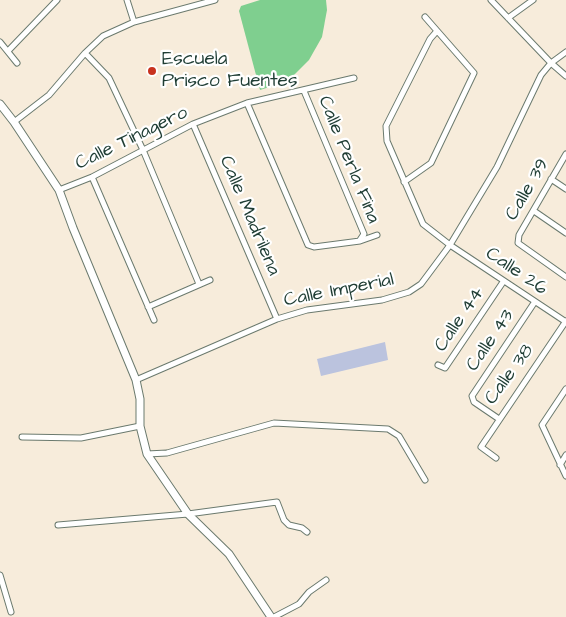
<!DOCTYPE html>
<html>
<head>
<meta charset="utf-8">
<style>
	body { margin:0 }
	canvas { display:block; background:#f7ecdb }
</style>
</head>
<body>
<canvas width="566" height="617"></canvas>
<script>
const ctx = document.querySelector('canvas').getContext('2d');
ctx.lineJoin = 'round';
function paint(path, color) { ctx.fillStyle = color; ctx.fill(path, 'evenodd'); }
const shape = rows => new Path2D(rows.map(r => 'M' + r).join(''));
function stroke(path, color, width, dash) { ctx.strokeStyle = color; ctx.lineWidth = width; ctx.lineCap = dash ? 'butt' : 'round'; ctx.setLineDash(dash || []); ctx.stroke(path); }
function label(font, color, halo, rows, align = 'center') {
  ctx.font = font + ' "Architects Daughter",sans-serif'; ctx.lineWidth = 4.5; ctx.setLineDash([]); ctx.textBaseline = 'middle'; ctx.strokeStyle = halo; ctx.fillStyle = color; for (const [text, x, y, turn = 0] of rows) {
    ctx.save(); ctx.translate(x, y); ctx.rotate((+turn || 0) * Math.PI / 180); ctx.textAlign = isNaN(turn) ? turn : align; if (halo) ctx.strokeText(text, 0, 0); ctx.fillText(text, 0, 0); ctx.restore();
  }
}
paint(shape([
	[385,342,388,360,321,376,317,359]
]), '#bbc3de');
paint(shape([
	[260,0,326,0,327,10,322,37,309,60,294,75,282,83,260,90,239,11,241,6]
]), '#7fcf8f');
const minor = shape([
	[127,0,134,22],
	[491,0,551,63,566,76],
	[508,18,533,0],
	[437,31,430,39,386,126,387,141,423,224,450,245,566,322],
	[0,42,17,63],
	[8,51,57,0],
	[85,53,109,78,143,150,199,284],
	[304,91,364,234,360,240],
	[247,103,308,245,314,247,360,241,377,235],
	[14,122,49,95,85,53,103,36,134,22,215,0],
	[193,124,277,319],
	[566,154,519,235,518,243,566,277],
	[92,177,154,320],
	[551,179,566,189],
	[404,182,431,163,474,73,425,17],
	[59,190,92,177,193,124,247,103,354,78],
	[534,211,566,233],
	[148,307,210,280],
	[438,365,445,368,503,282],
	[136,380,277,319,307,310,382,300,409,292,421,284,450,245,497,167,541,75,551,63,566,52],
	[566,389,542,425,566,476],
	[499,419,474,402,472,396,534,303],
	[22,437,81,438,140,426],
	[147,454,167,453,274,423,388,429,399,436,425,480],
	[496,458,481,447,566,321],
	[560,465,566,455],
	[58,525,188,514,277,502,284,520,289,525,302,528,307,532],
	[0,575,11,612],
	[274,617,299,604,309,592,326,580]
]);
const tertiary = shape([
	[0,104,14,122,59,190,73,228,136,380,140,399,140,426,147,454,188,514,229,554,271,617]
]);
stroke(minor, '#6b7a6e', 7);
stroke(tertiary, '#6b7a6e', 9);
stroke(minor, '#fff', 5);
stroke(tertiary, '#fff', 7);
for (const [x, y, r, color] of [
	[152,71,5,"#c8321e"]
]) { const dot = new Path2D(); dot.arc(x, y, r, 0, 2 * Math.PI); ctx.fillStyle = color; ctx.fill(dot); stroke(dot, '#fff', 2); }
label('19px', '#1f3d34', '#fff', [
	["Escuela",162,60],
	["Prisco Fuentes",162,82]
], 'left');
label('19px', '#1f3d34', '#fff', [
	["Calle Tinagero",132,139,-26],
	["Calle Perla Fina",348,160,68],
	["Calle 39",528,190,-60],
	["Calle Madrilena",249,216,67],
	["Calle 26",516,272,34],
	["Calle Imperial",339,291,-11],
	["Calle 44",460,320,-56],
	["Calle 43",491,341,-56],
	["Calle 38",510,375,-54]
]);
</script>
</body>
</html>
